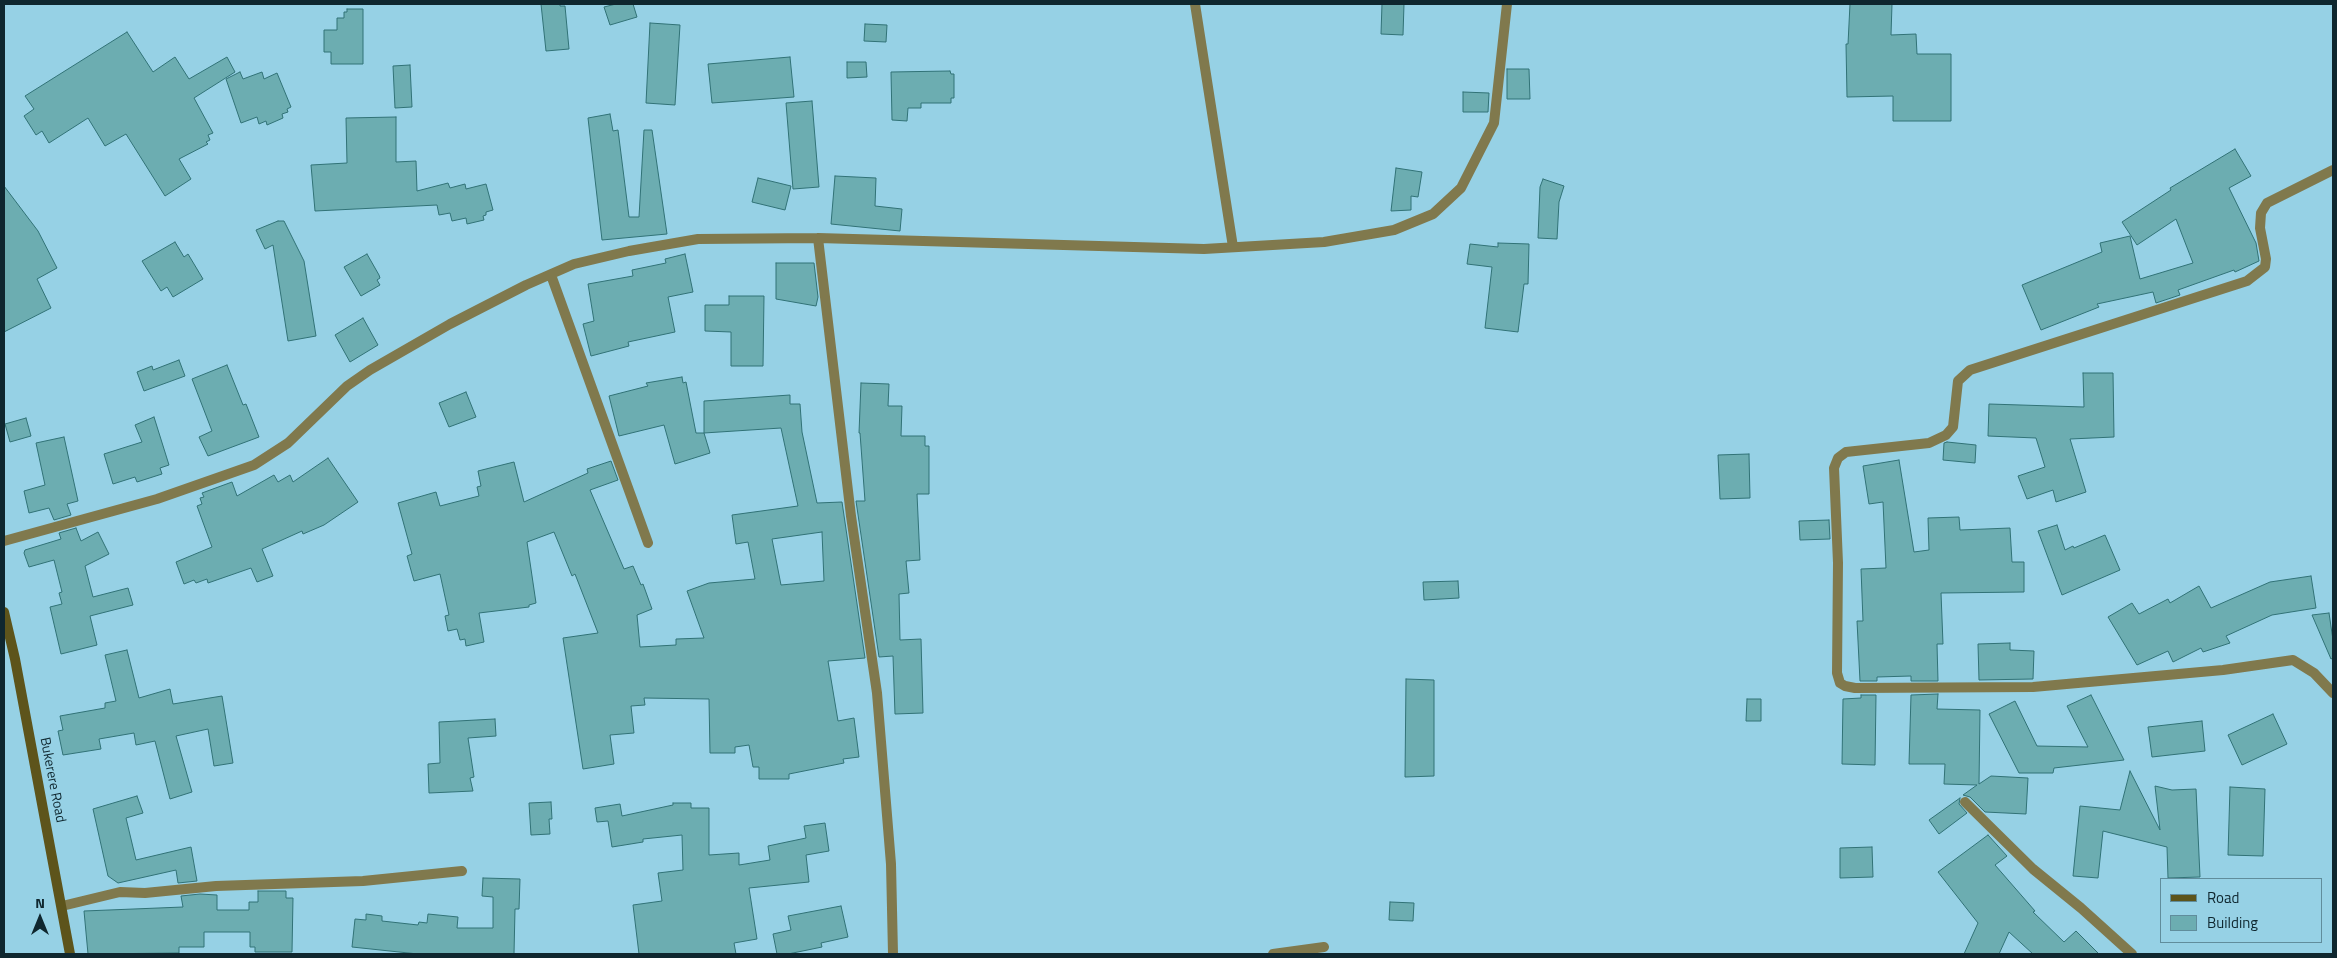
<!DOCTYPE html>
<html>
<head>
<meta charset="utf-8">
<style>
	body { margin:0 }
	#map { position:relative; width:2337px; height:958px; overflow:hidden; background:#96d1e5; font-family:"Titillium Web",sans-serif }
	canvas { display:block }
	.frame { position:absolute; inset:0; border:5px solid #0f272f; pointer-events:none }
	.legend { position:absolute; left:2160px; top:878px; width:162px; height:65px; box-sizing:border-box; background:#96d1e5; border:1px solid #608d9c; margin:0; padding:6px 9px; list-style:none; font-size:15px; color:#0f272f }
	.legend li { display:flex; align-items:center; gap:10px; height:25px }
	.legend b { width:25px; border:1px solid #608d9c }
	.north { position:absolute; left:15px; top:893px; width:50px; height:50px; -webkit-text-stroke:4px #96d1e5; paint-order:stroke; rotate:0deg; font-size:14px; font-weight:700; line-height:20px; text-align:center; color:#0f272f }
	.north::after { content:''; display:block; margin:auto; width:18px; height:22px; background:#0f272f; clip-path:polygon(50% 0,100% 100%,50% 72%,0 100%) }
</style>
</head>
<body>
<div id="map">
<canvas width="2337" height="958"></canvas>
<div class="frame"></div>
<ul class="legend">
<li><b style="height:6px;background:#5d541b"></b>Road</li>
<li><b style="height:14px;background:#6cadb1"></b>Building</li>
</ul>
<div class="north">N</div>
</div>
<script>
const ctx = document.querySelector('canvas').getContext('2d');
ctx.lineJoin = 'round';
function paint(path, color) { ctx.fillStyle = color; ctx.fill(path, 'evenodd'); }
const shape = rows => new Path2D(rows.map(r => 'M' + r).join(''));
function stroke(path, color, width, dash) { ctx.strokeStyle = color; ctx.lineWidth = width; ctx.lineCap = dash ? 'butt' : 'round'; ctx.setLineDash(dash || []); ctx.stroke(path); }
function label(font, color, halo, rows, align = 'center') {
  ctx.font = font + ' "Titillium Web",sans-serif'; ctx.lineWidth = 5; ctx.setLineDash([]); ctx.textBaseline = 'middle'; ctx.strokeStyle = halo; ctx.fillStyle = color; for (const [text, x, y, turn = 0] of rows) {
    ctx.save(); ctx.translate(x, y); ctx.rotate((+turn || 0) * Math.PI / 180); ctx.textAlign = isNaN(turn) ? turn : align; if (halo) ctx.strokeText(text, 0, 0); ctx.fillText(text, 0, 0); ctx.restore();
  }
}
const building = shape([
	[541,4,560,4,560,6,565,6,569,49,546,51,541,4],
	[616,4,633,4,637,17,610,25,604,7,616,4],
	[1382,4,1404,4,1403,35,1381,34,1382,4],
	[1850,4,1892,4,1891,35,1916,34,1917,54,1951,54,1951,121,1893,121,1893,96,1847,97,1846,44,1848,44,1850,4],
	[347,9,363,9,363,64,331,64,331,52,324,52,324,30,337,30,337,18,344,18,344,12,347,12,347,9],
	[650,23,680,25,675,105,646,103,650,23],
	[865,24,887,25,886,42,864,41,865,24],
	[127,32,153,72,175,57,189,79,227,57,235,72,194,98,213,133,208,135,210,140,206,142,208,144,179,159,191,179,165,196,126,134,105,146,88,118,49,143,42,131,36,135,24,116,34,109,25,96,127,32],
	[790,57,794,97,712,103,708,64,790,57],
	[847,62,866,62,867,77,847,78,847,62],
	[410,65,412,107,395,108,393,66,410,65],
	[1507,69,1529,69,1530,99,1507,99,1507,69],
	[950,71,951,74,954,74,954,98,951,98,951,103,921,103,921,108,908,108,907,121,892,120,891,72,950,71],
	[240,72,243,79,262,72,264,79,277,73,291,107,287,109,288,112,282,114,283,118,267,125,266,121,259,124,257,117,241,123,226,79,240,72],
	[1463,92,1489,93,1488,112,1463,112,1463,92],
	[812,101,819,187,793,189,786,103,812,101],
	[610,114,613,131,618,130,629,217,639,217,644,130,652,130,667,234,602,240,588,118,610,114],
	[396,117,396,162,416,161,417,191,448,183,450,188,465,184,466,189,486,184,493,210,486,212,486,215,483,216,484,220,467,224,466,218,452,221,450,213,439,215,437,205,315,211,311,165,347,163,346,118,396,117],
	[2235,149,2251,176,2229,188,2256,243,2259,261,2235,272,2234,270,2178,290,2180,295,2156,303,2153,292,2097,304,2099,307,2041,330,2022,285,2102,252,2100,243,2130,236,2140,279,2193,263,2176,219,2137,245,2122,222,2171,190,2170,188,2235,149],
	[1396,168,1422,172,1418,197,1411,196,1411,210,1391,211,1396,168],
	[835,176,876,178,875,206,902,209,900,231,831,224,835,176],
	[758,178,791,186,785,210,752,202,758,178],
	[1543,179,1564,186,1559,202,1557,239,1538,238,1540,187,1543,179],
	[4,186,38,231,57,268,37,279,51,308,4,332,4,186],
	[278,221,284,221,304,261,316,336,288,341,273,245,265,249,256,230,278,221],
	[175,242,184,257,188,254,203,279,173,297,167,287,161,291,142,261,175,242],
	[1498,243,1529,244,1528,284,1524,284,1518,332,1485,328,1492,267,1467,264,1470,244,1498,247,1498,243],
	[367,254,379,275,380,278,377,280,380,285,361,296,344,267,367,254],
	[685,254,693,292,668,297,675,332,628,342,629,346,591,356,583,324,594,321,588,284,633,276,632,270,666,263,665,259,685,254],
	[776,263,814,263,818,297,816,306,776,299,776,263],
	[729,296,764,296,763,366,731,366,731,332,705,331,705,305,729,305,729,296],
	[363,318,378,345,350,362,335,335,363,318],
	[179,360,185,376,144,391,137,372,152,366,153,370,179,360],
	[227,365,243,405,246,404,259,437,208,456,199,437,212,431,192,379,227,365],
	[2083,373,2113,373,2114,437,2070,439,2086,492,2056,502,2053,490,2027,499,2018,476,2045,467,2036,438,1988,436,1989,404,2084,407,2083,373],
	[682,377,683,383,686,382,696,433,704,433,704,401,790,395,790,404,800,404,802,432,817,503,842,502,865,658,828,661,838,721,854,718,859,757,843,759,844,763,789,774,789,779,759,779,759,767,753,767,749,745,735,747,735,753,710,753,709,699,644,698,645,705,631,706,634,733,610,735,614,764,583,769,563,638,598,633,575,574,572,576,554,532,527,542,536,603,529,605,529,607,479,613,484,642,466,646,465,639,460,640,457,629,448,631,445,616,449,615,440,574,414,581,407,556,412,554,398,503,436,492,440,506,479,496,477,487,481,486,478,471,514,462,524,502,588,473,587,469,611,461,618,480,590,490,624,569,633,566,641,585,643,584,652,609,637,615,640,647,676,645,676,639,704,638,687,591,709,583,755,579,748,542,736,544,732,515,798,506,781,428,704,433,710,453,675,464,664,425,619,436,609,396,648,386,646,383,682,377],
	[822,532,824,581,781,585,772,539,822,532],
	[861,383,889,384,888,406,902,406,901,436,925,436,925,446,929,446,929,494,917,494,920,560,906,561,909,593,899,594,900,640,921,639,923,713,895,714,893,656,879,657,856,501,865,501,860,433,859,433,861,383],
	[466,392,476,417,449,427,439,403,466,392],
	[154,417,169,465,160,468,162,474,137,482,135,477,113,484,104,454,142,442,135,425,154,417],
	[26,418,31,436,10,442,5,424,26,418],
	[64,437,78,501,67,504,71,515,54,520,49,508,29,513,24,491,45,485,36,443,64,437],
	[1947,442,1976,445,1975,463,1943,460,1944,443,1947,442],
	[1749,454,1750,498,1720,499,1718,455,1749,454],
	[328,458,358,502,324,525,303,534,302,531,262,549,273,576,257,582,251,568,208,583,207,579,196,583,194,580,184,584,176,562,212,547,197,506,202,504,200,498,204,497,202,493,232,482,237,496,274,475,278,482,290,475,293,482,328,458],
	[1899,460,1914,552,1929,550,1928,518,1959,517,1960,530,2010,528,2012,562,2024,562,2024,592,1941,593,1943,644,1937,644,1938,681,1911,681,1911,676,1877,677,1877,681,1860,681,1857,621,1863,621,1861,569,1886,568,1883,502,1869,504,1863,466,1899,460],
	[1829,520,1830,539,1800,540,1799,521,1829,520],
	[2057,525,2065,550,2073,546,2074,548,2105,535,2120,570,2062,595,2038,531,2057,525],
	[76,528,81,541,98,532,109,554,85,566,93,597,128,588,133,605,90,616,97,645,61,654,50,607,62,604,59,593,62,592,54,560,29,567,24,553,25,550,61,539,59,533,76,528],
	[2311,576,2316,608,2272,615,2226,636,2230,643,2203,652,2201,648,2173,662,2168,651,2137,665,2108,617,2132,603,2139,614,2168,599,2170,603,2199,586,2211,608,2270,582,2311,576],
	[1458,581,1459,598,1424,600,1423,582,1458,581],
	[2329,613,2333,640,2333,658,2331,659,2312,615,2329,613],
	[2010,643,2010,650,2034,651,2033,679,1979,680,1978,644,2010,643],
	[127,650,139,698,170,689,173,704,222,696,233,763,214,766,208,729,176,736,192,792,170,799,155,741,136,745,134,733,99,739,101,749,63,755,58,731,63,730,60,716,105,708,105,703,116,701,105,655,127,650],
	[1406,679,1434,680,1434,776,1405,777,1406,679],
	[1938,694,1937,709,1980,710,1979,784,1991,776,2028,778,2026,814,1985,812,1970,797,1963,795,1977,785,1944,784,1945,764,1909,764,1911,695,1938,694],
	[1861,695,1876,695,1875,765,1842,764,1843,699,1861,698,1861,695],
	[2091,695,2124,760,2054,768,2053,773,2019,773,1989,714,2015,701,2037,746,2088,747,2067,706,2091,695],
	[1747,699,1761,699,1761,721,1746,721,1747,699],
	[2273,714,2287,744,2242,765,2228,735,2273,714],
	[495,719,496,736,468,738,474,777,470,778,473,791,429,793,428,764,440,763,439,722,495,719],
	[2202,721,2205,751,2152,757,2148,727,2202,721],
	[2130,771,2160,830,2155,786,2172,790,2196,789,2200,877,2168,878,2167,847,2103,831,2098,878,2073,876,2080,806,2120,810,2130,771],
	[2230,787,2265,789,2263,856,2228,855,2230,787],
	[137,796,143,813,126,818,136,860,191,847,197,881,178,883,176,870,118,883,108,876,93,809,137,796],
	[1960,798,1959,804,1967,813,1939,834,1929,820,1960,798],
	[551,802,552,819,549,819,550,834,531,835,529,803,551,802],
	[673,803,691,803,691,808,709,808,709,855,739,853,739,865,770,860,768,846,806,838,804,826,825,823,829,851,806,855,809,882,749,888,757,939,734,943,736,954,639,954,633,905,662,901,658,873,683,870,682,835,643,839,643,842,612,847,608,821,597,822,595,808,620,804,622,816,673,805,673,803],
	[1988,835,2007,856,1995,865,2035,911,2033,912,2064,942,2076,931,2099,954,2033,954,2009,932,1999,954,1964,954,1978,923,1938,872,1988,835],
	[1872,847,1873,877,1840,878,1840,848,1872,847],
	[483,878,520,879,519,909,515,909,514,954,418,954,352,947,355,919,366,920,366,914,382,916,382,921,418,925,419,922,427,923,428,914,458,917,457,928,493,928,493,897,482,896,483,878],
	[258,891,286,891,286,898,293,898,292,952,255,952,255,947,250,947,250,932,204,932,204,947,179,947,179,953,88,954,84,911,183,907,181,896,200,894,217,895,217,910,249,910,249,902,258,902,258,891],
	[1390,902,1414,903,1413,921,1389,920,1390,902],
	[841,906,848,937,821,943,822,947,788,954,777,954,773,934,791,930,788,916,841,906]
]);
paint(building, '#6cadb1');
stroke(building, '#317276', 1);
stroke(shape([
	[1195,4,1233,247],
	[2333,170,2267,203,2261,213,2260,228,2266,259,2265,267,2247,281,1970,370,1958,381,1953,427,1946,435,1929,443,1846,452,1838,458,1834,468,1838,563,1837,673,1840,683,1845,686,1855,688,2033,687,2223,670,2293,660,2314,673,2333,693],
	[818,238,851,516,877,693,891,864,893,954],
	[551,275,648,543],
	[4,541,157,499,254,465,288,443,347,386,370,370,450,324,526,285,574,264,629,251,698,239,818,238,1204,249,1324,242,1394,230,1433,214,1461,188,1494,123,1507,4],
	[1965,802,2033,869,2081,908,2132,954],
	[62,906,120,892,145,893,216,886,363,881,462,871],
	[1273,954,1324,947]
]), '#80794d', 10);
stroke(shape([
	[4,612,15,659,70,954]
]), '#5d541b', 10);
label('14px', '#0f272f', '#96d1e5', [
	["Bukerere Road",52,780,79]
]);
</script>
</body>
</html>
